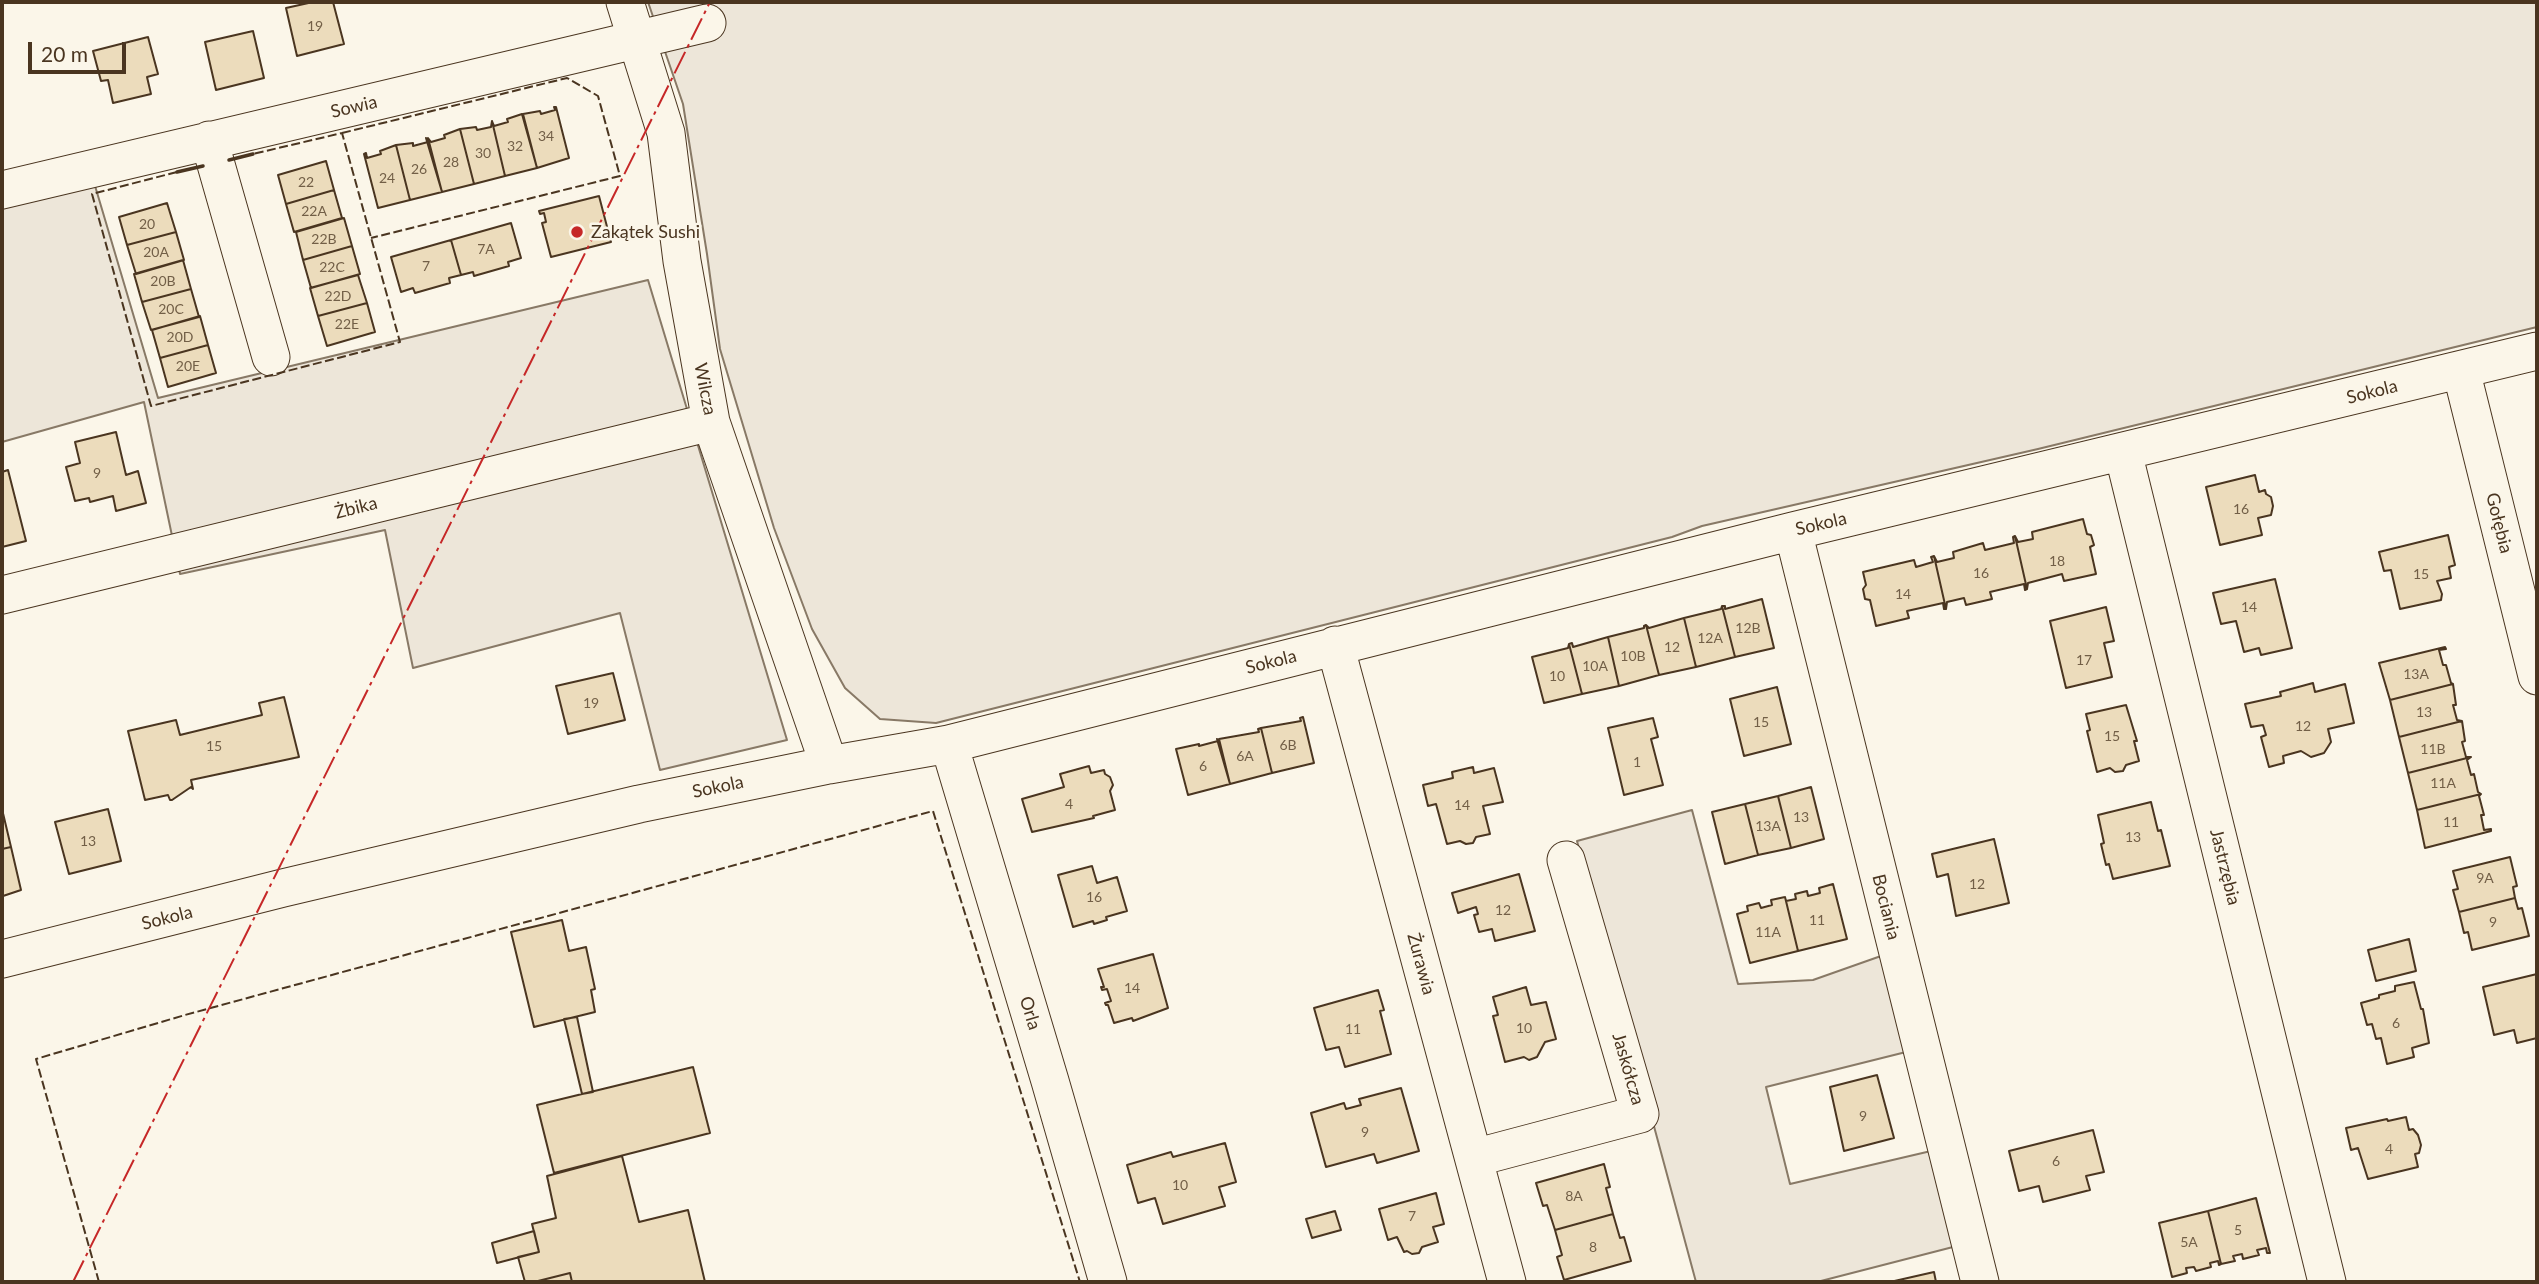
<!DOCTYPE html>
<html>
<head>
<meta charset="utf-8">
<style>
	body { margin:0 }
	#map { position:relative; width:2539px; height:1284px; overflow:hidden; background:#fbf6e9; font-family:Lato,sans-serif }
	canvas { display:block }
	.frame { position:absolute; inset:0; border:4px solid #4a3520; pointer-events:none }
	.scale { position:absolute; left:28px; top:42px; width:98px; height:32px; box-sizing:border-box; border:4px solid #4a3520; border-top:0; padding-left:9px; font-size:21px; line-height:24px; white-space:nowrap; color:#4a3520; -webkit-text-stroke:5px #fbf6e9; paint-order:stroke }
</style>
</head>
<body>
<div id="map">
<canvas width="2539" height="1284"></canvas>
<div class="frame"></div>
<div class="scale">20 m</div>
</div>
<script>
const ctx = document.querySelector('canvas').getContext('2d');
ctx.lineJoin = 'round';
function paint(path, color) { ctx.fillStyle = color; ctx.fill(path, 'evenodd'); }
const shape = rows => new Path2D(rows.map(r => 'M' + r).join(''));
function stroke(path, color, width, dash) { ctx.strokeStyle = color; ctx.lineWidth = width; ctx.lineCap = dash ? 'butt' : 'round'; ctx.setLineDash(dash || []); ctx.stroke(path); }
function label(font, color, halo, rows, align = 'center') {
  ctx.font = font + ' Lato,sans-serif'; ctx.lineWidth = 5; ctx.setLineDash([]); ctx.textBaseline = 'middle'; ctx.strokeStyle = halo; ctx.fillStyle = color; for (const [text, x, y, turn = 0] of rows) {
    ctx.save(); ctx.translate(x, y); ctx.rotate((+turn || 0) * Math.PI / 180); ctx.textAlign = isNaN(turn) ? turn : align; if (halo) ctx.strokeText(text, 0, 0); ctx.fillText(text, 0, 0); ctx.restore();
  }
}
const green = shape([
	[648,2,2537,2,2537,327,2038,449,1702,526,1672,537,936,723,880,719,845,688,812,629,774,528,720,349,707,254,683,104,648,2],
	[93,179,158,398,648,280,787,740,660,770,620,613,413,668,385,530,180,574,144,402,2,442,2,204,93,179],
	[1692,810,1738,984,1813,980,1881,956,1906,1052,1766,1087,1790,1184,1931,1151,1953,1247,1817,1282,1696,1282,1577,841,1692,810]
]);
paint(green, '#ede6d9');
stroke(green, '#887966', 2);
const building = shape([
	[313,2,333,2,344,44,297,56,286,8,313,2],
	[253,31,264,78,216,90,205,42,253,31],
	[148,37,158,74,147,77,151,94,113,103,108,80,101,81,93,51,148,37],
	[554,107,556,107,569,158,537,168,523,114,540,111,541,114,555,110,554,107],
	[522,114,537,168,505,176,492,121,494,126,508,122,507,119,522,114],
	[492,121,505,176,474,184,460,129,476,127,477,130,491,127,492,121],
	[460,129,474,184,442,192,428,138,431,142,445,138,444,135,460,129],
	[426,138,442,192,410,200,396,145,413,143,413,146,428,142,426,138],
	[396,145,410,200,378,208,364,154,366,153,367,158,381,154,380,151,396,145],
	[326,161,334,190,286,204,278,175,326,161],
	[334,190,342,218,294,232,286,204,334,190],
	[599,196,611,242,551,257,542,223,546,222,544,213,540,214,539,211,599,196],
	[167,203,176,232,127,245,119,217,167,203],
	[344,218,352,246,303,260,296,232,344,218],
	[511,223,521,258,508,262,509,266,474,276,473,272,461,275,451,240,511,223],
	[176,232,184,260,136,274,127,245,176,232],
	[451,240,461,275,449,278,450,283,415,293,413,288,401,292,391,257,451,240],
	[352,246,360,274,311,288,303,260,352,246],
	[183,260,191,289,142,302,134,274,183,260],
	[358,275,367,303,318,316,310,288,358,275],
	[191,289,199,317,151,330,142,302,191,289],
	[367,303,375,332,327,346,318,316,367,303],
	[200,316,208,345,160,358,152,330,200,316],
	[208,345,216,373,168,387,160,358,208,345],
	[116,432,126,475,138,471,146,503,116,511,113,496,90,502,89,498,75,501,66,467,80,463,75,442,116,432],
	[8,470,26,541,2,547,2,472,8,470],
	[2255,475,2259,492,2265,490,2266,494,2271,497,2273,506,2271,515,2258,518,2262,535,2220,545,2206,487,2255,475],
	[2083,519,2087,534,2091,535,2094,545,2090,547,2096,574,2064,581,2062,574,2028,583,2027,589,2015,536,2018,542,2033,539,2032,532,2083,519],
	[2448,535,2455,565,2449,567,2451,578,2437,581,2442,594,2441,600,2400,609,2391,570,2384,571,2379,552,2448,535],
	[2015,536,2027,589,2025,590,2024,584,1990,592,1992,599,1966,605,1964,598,1947,602,1946,609,1934,556,1937,562,1954,558,1953,552,1983,543,1985,550,2014,543,2013,537,2015,536],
	[1934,556,1946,609,1944,609,1943,603,1907,611,1909,618,1876,626,1870,600,1865,599,1863,589,1866,585,1863,572,1914,560,1916,567,1933,562,1931,557,1934,556],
	[2275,579,2292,648,2261,655,2259,648,2244,652,2236,621,2221,624,2213,593,2275,579],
	[1762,599,1774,648,1735,657,1722,606,1725,606,1725,609,1762,599],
	[1722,606,1735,657,1696,667,1684,618,1721,609,1722,606],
	[2106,607,2114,641,2104,643,2112,677,2066,688,2050,621,2106,607],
	[1684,618,1696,667,1659,675,1646,625,1649,628,1684,618],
	[1646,625,1659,675,1619,686,1608,637,1644,628,1644,626,1646,625],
	[1608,637,1619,686,1582,694,1569,644,1572,643,1573,647,1608,637],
	[1569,644,1582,694,1544,703,1532,657,1568,648,1569,644],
	[2445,647,2446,649,2439,650,2443,665,2446,665,2451,683,2453,684,2390,700,2379,663,2445,647],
	[613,673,625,720,568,734,556,686,613,673],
	[2313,683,2315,692,2345,684,2354,723,2328,729,2331,742,2324,753,2311,757,2301,751,2283,756,2284,763,2269,767,2261,737,2266,735,2263,725,2251,727,2245,704,2281,696,2280,692,2313,683],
	[2453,684,2456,705,2453,705,2457,720,2462,721,2399,737,2390,700,2453,684],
	[1777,687,1791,744,1744,756,1730,699,1777,687],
	[284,697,299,757,191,780,193,789,191,787,172,800,170,800,168,795,145,800,128,731,176,720,180,735,262,715,259,703,284,697],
	[2126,705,2137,741,2134,741,2139,761,2126,765,2123,771,2115,772,2110,768,2097,772,2087,731,2090,730,2086,714,2126,705],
	[1303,717,1314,763,1272,773,1261,728,1301,721,1300,718,1303,717],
	[1653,718,1658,737,1651,739,1663,785,1624,795,1608,728,1653,718],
	[2462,721,2465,741,2462,742,2466,757,2471,757,2408,773,2399,737,2462,721],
	[1261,728,1272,773,1230,784,1219,739,1259,732,1258,729,1261,728],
	[1217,739,1230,784,1188,795,1176,749,1199,744,1199,746,1218,741,1217,739],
	[2471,757,2467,760,2471,775,2474,774,2478,792,2481,794,2417,810,2408,773,2471,757],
	[1089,766,1091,773,1104,770,1105,774,1110,777,1113,785,1110,791,1115,810,1093,816,1094,818,1032,832,1022,799,1064,787,1060,774,1089,766],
	[1473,767,1474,773,1494,768,1503,802,1483,806,1490,834,1476,837,1473,843,1466,844,1460,841,1447,844,1436,804,1428,806,1423,785,1453,778,1452,772,1473,767],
	[1811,787,1824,839,1791,848,1778,796,1811,787],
	[2481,794,2479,796,2484,815,2481,815,2484,830,2491,829,2491,831,2425,848,2417,810,2481,794],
	[1778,796,1791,848,1758,855,1745,804,1778,796],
	[2151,802,2158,831,2161,830,2170,866,2113,879,2109,864,2106,865,2101,844,2104,843,2098,815,2151,802],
	[1745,804,1758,855,1725,864,1712,812,1745,804],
	[2,809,11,847,2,849,2,809],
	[108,809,121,861,69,874,55,822,108,809],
	[1994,839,2009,903,1956,916,1948,874,1937,877,1932,854,1994,839],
	[11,847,21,890,3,896,2,849,11,847],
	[2510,857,2517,886,2513,887,2515,898,2459,912,2453,890,2458,889,2453,871,2510,857],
	[1092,866,1097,883,1117,877,1127,911,1106,917,1107,920,1094,924,1093,921,1073,927,1058,875,1092,866],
	[1519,874,1535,931,1495,941,1492,929,1479,932,1474,915,1478,914,1476,907,1458,913,1452,893,1519,874],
	[1833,884,1847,939,1798,951,1786,901,1796,899,1795,894,1807,891,1808,896,1820,893,1819,888,1833,884],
	[1785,897,1798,951,1750,963,1737,914,1748,911,1747,906,1759,903,1761,908,1772,905,1771,900,1785,897],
	[2515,898,2518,909,2522,908,2529,936,2472,950,2468,932,2464,933,2459,912,2515,898],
	[562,920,569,951,586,947,595,989,591,990,595,1012,534,1027,511,932,562,920],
	[2409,939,2416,971,2376,981,2368,950,2409,939],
	[1153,954,1168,1008,1133,1021,1132,1018,1114,1023,1108,1005,1106,1005,1105,1003,1111,1001,1107,989,1102,990,1101,987,1104,987,1098,969,1153,954],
	[2537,974,2537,1038,2517,1043,2514,1030,2494,1035,2483,987,2537,974],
	[2414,982,2421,1009,2423,1009,2429,1043,2412,1048,2414,1057,2387,1064,2381,1038,2376,1039,2372,1024,2367,1025,2361,1003,2379,998,2379,995,2395,991,2395,986,2414,982],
	[1526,987,1531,1005,1546,1002,1556,1039,1545,1042,1537,1057,1529,1060,1524,1057,1505,1062,1493,1016,1498,1015,1493,997,1526,987],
	[1378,990,1384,1010,1380,1011,1391,1054,1345,1067,1339,1047,1326,1050,1314,1008,1378,990],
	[577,1017,593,1092,582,1094,564,1019,577,1017],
	[693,1067,710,1133,554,1173,537,1105,693,1067],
	[1877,1075,1894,1138,1844,1151,1830,1087,1877,1075],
	[1401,1088,1419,1151,1377,1163,1374,1154,1326,1167,1311,1113,1344,1103,1346,1109,1361,1105,1359,1099,1401,1088],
	[2406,1117,2409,1130,2413,1129,2418,1135,2421,1145,2419,1153,2415,1154,2418,1167,2368,1179,2358,1148,2351,1150,2346,1128,2387,1119,2388,1121,2406,1117],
	[2093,1130,2104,1172,2086,1176,2090,1190,2043,1202,2039,1186,2019,1191,2009,1151,2093,1130],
	[1225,1143,1236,1182,1219,1187,1225,1206,1163,1224,1155,1198,1138,1203,1127,1165,1171,1152,1173,1157,1225,1143],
	[622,1156,639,1222,688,1210,705,1282,572,1282,570,1273,534,1282,525,1282,518,1257,539,1252,532,1224,556,1218,547,1176,622,1156],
	[1604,1164,1610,1187,1606,1188,1613,1214,1555,1230,1547,1205,1543,1206,1536,1183,1604,1164],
	[1436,1193,1444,1224,1433,1227,1438,1242,1422,1247,1419,1253,1412,1254,1407,1251,1404,1252,1397,1237,1388,1240,1379,1209,1436,1193],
	[2256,1198,2270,1253,2267,1253,2266,1248,2257,1250,2259,1255,2243,1259,2242,1254,2233,1256,2235,1261,2221,1264,2208,1211,2256,1198],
	[1335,1211,1341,1230,1312,1238,1306,1219,1335,1211],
	[2208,1211,2221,1264,2219,1265,2218,1261,2210,1263,2211,1267,2196,1271,2194,1267,2186,1268,2187,1273,2172,1277,2159,1223,2208,1211],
	[1613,1214,1620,1238,1624,1237,1631,1261,1564,1280,1557,1257,1562,1255,1555,1230,1613,1214],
	[534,1231,539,1252,497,1263,492,1243,534,1231],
	[1934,1272,1936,1282,1890,1282,1934,1272],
	[570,1273,572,1282,534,1282,570,1273]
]);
paint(building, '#ecdcbc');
stroke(building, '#4a3520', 2);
const minor = shape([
	[625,2,666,133,682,261,711,422,829,765],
	[209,140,271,357],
	[2,190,707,23],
	[2461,370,2537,676],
	[2123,452,2327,1282],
	[1793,531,1980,1282],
	[2,595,711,422],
	[1335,645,1507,1282],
	[949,744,1050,1081,1108,1282],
	[2,959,283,888,639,804,829,765,949,744,1793,531,2537,351],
	[1474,1158,1640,1114,1566,860]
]);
stroke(minor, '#4a3520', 39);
stroke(minor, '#fbf6e9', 37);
stroke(shape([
	[342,133,567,78,598,96,620,176,371,238],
	[177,172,92,194,151,406,400,342,342,133,253,154],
	[99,1282,36,1059,185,1015,933,811,1080,1282]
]), '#4a3520', 2, [9, 3.5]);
stroke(shape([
	[229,160,253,154],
	[177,172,203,166]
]), '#4a3520', 3.5);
stroke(shape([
	[73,1282,710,2]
]), '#c62828', 2, [24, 5, 3.5, 5]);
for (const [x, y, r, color] of [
	[577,232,7,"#c62828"]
]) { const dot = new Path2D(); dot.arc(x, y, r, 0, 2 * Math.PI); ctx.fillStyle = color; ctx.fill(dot); stroke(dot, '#fbf6e9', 2.5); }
label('14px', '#725f47', null, [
	["19",315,26],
	["34",546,136],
	["32",515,146],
	["30",483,153],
	["28",451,162],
	["26",419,169],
	["24",387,178],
	["22",306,182],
	["22A",314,211],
	["20",147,224],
	["22B",324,239],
	["7A",486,249],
	["20A",156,252],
	["7",426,266],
	["22C",332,267],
	["20B",163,281],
	["22D",338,296],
	["20C",171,309],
	["22E",347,324],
	["20D",180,337],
	["20E",188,366],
	["9",97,473],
	["16",2241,509],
	["18",2057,561],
	["16",1981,573],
	["15",2421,574],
	["14",1903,594],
	["14",2249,607],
	["12B",1748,628],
	["12A",1710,638],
	["12",1672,647],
	["10B",1633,656],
	["17",2084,660],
	["10A",1595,666],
	["13A",2416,674],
	["10",1557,676],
	["19",591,703],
	["13",2424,712],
	["15",1761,722],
	["12",2303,726],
	["15",2112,736],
	["6B",1288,745],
	["15",214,746],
	["11B",2433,749],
	["6A",1245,756],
	["1",1637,762],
	["6",1203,766],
	["11A",2443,783],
	["4",1069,804],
	["14",1462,805],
	["13",1801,817],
	["11",2451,822],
	["13A",1768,826],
	["13",2133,837],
	["13",88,841],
	["9A",2485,878],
	["12",1977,884],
	["16",1094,897],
	["12",1503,910],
	["11",1817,920],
	["9",2493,922],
	["11A",1768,932],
	["14",1132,988],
	["6",2396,1023],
	["10",1524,1028],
	["11",1353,1029],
	["9",1863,1116],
	["9",1365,1132],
	["4",2389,1149],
	["6",2056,1161],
	["10",1180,1185],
	["8A",1574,1196],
	["7",1412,1216],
	["5",2238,1230],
	["5A",2189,1242],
	["8",1593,1247]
]);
label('18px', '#4a3520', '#fbf6e9', [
	["Sowia",354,107,-13],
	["Wilcza",705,389,79],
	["Sokola",2372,392,-14],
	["Żbika",356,508,-14],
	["Gołębia",2499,523,76],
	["Sokola",1821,524,-13],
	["Sokola",1271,662,-14],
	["Sokola",718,787,-12],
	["Jastrzębia",2225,867,76],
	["Bociania",1886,907,76],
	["Sokola",167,918,-14],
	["Żurawia",1421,964,75],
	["Orla",1030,1013,73],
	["Jaskółcza",1628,1069,74]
]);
label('18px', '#4a3520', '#fbf6e9', [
	["Zakątek Sushi",591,232]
], 'left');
</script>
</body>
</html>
